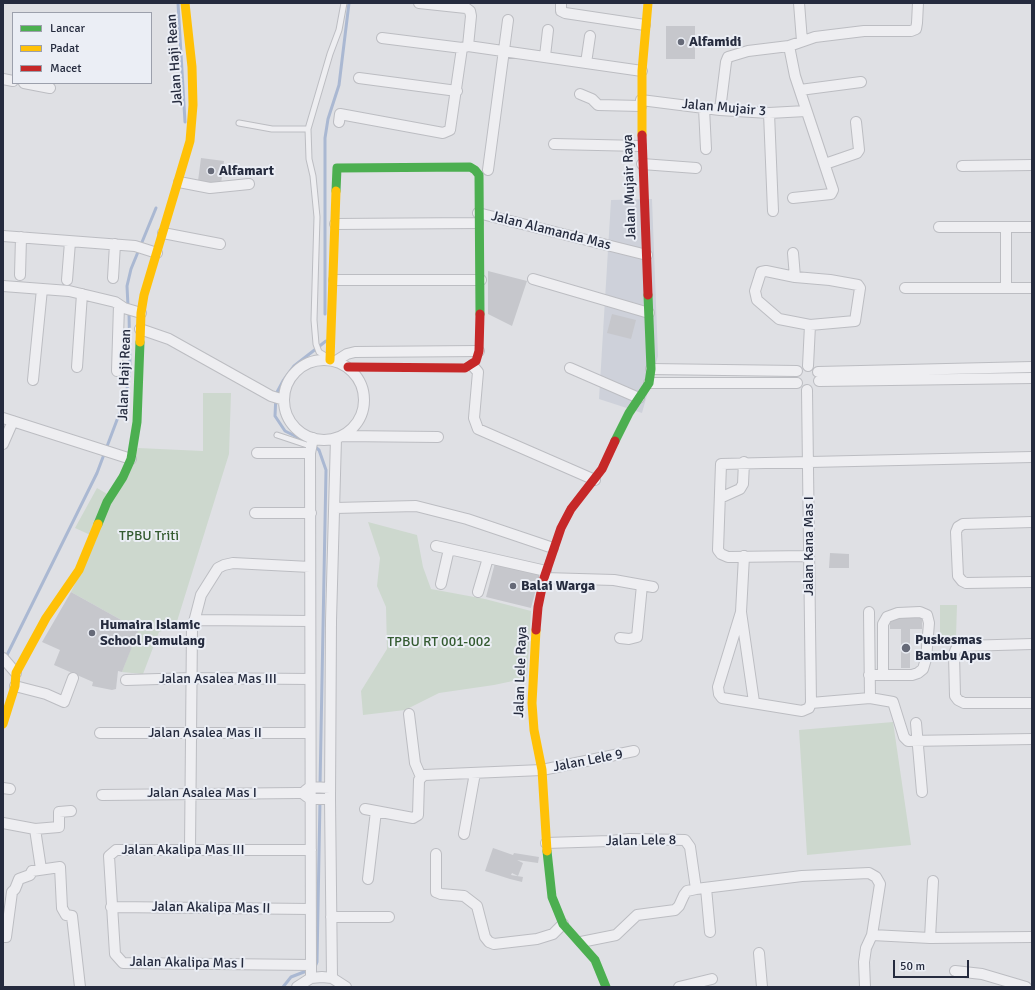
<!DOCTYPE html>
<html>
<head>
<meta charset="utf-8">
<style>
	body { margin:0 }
	#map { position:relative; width:1035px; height:990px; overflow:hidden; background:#dfe0e4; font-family:Signika,sans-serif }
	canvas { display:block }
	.frame { position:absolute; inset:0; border:4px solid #252b3e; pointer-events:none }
	.legend { position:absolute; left:12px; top:12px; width:140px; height:72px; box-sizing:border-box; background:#ebeef5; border:1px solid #9ca0ac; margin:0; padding:5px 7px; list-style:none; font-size:12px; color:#252b3e }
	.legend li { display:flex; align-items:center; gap:8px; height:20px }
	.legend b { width:20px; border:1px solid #9ca0ac }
	.scale { position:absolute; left:893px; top:960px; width:76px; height:18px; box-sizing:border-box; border:2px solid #252b3e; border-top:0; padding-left:5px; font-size:12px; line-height:14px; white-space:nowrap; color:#252b3e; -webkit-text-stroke:3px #ebeef5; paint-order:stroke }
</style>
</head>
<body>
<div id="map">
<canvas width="1035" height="990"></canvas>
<div class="frame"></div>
<ul class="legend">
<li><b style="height:5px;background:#4caf50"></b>Lancar</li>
<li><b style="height:5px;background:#ffc107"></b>Padat</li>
<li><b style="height:5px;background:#c62828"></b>Macet</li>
</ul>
<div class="scale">50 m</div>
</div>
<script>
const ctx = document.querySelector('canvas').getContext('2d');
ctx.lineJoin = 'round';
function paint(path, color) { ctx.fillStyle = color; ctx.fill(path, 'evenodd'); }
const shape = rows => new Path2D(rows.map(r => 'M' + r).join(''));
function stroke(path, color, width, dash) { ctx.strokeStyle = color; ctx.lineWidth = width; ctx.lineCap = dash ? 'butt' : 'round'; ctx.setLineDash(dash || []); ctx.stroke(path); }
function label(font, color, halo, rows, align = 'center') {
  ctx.font = font + ' Signika,sans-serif'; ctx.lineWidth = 4; ctx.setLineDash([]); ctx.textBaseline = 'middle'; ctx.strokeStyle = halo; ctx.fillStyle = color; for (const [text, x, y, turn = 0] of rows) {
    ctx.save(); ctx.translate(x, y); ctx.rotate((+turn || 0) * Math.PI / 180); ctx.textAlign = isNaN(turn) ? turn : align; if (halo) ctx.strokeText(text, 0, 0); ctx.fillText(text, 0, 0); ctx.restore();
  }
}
paint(shape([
	[652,199,658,356,642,413,599,399,611,200]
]), '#ced1da');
paint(shape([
	[203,393,231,393,229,454,174,631,165,630,159,632,143,674,122,672,140,624,123,621,71,592,97,538,75,528,97,488,114,498,138,448,203,451],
	[368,522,417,535,423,567,431,589,485,599,531,611,527,678,494,685,439,693,405,710,363,715,361,691,387,649,386,607,377,586,380,558],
	[940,605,957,605,956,637,940,637],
	[893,722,911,845,807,855,799,730]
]), '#cdd8ce');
stroke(shape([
	[178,3,185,122],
	[128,306,127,286,131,269,156,208],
	[325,314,325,138,328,119,339,85,349,3],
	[309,443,285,431,275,416,276,394,283,381,294,366,326,341],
	[314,446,319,450,326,470,320,786],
	[6,657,97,473,126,396,130,368,129,312],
	[315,967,317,962,320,800],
	[283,987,291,977,309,970]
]), '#aab8d2', 3);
paint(shape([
	[666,26,695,26,695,59,666,59],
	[201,158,224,161,221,184,198,181],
	[488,271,527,281,512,326,488,314],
	[612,314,636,320,631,339,607,333],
	[830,553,849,554,849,568,829,568],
	[495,563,540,574,531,608,486,597],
	[71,592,123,621,141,624,122,672,118,671,116,689,112,690,92,686,93,682,54,665,60,650,42,642],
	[890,617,922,617,922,629,910,629,910,668,901,668,901,629,890,629],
	[493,848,513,855,514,853,539,857,538,863,517,860,523,863,518,876,512,873,511,875,523,877,522,882,510,879,485,871]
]), '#c6c7cc');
const lane = shape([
	[239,123,272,129,308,129],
	[329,358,319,352,316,344,314,320,317,217,313,176,309,159,308,129,330,54,339,30,344,3],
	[277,435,310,446]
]);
const street = shape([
	[561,3,561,11,565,13,645,25],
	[799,3,802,41],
	[382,38,462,48],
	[468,46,642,71],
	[545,56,548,30],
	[586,63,590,36],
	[359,78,457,91],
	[3,79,13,81],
	[24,83,50,88],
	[800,90,861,82],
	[580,94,592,99,598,105,641,106],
	[641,100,720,110,769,113,806,111],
	[704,108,706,149],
	[720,110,726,62,728,57,748,51,789,46],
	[769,113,773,211],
	[339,122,340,114,443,133,450,130,462,48,468,46,471,16,470,11,466,8,419,3],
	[554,144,641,146],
	[642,164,696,168],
	[825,164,857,153,859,150,856,122],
	[962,166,1032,165],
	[488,170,508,20],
	[179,182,210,188,249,184],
	[793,198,831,194,833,190,795,76,789,46,815,37,864,31,911,31,916,29,917,23,918,3],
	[478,213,647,255],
	[335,224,478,223],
	[939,227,1032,227],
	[1006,227,1006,287],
	[163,233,220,244],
	[3,236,135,246,157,253],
	[793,253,795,277,830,280,858,285,860,288,855,321,810,325,808,366],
	[20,275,21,237],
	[795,277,766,271,761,272,755,291,757,300,779,319,810,325],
	[113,278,115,244],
	[533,279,649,313],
	[67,280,70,242],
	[334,280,481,280],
	[3,286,69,291,115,302,124,308,141,313],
	[905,288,1032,288],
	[140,329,169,339,271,396,284,400],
	'284 400a40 40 0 1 1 80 0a40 40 0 1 1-80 0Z',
	[336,361,347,354,355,352,479,351],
	[472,365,478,372,474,418,478,429,595,480],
	[77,367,82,294],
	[570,368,639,398],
	[651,369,797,371],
	[117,371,119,305],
	[818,372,1032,367],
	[33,380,42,289],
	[819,381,1032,378],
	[649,383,797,383],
	[807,390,811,703],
	[3,418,131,459],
	[342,436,438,437],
	[3,444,13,421],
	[257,453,310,453],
	[720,498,740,489,743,484,744,462],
	[335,508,416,506,467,519,553,548],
	[255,513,311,513],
	[1032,522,963,524,958,527,956,532,958,576,962,581,966,583,1032,582],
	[436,546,546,571],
	[744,556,741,612,754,702],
	[809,556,728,557,721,554,718,550,721,464,1032,457],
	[544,578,614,580,653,587],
	[441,584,449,549],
	[478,592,488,558],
	[741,612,718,687,719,694,722,698,802,711,809,708,811,703],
	[869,612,870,698],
	[194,622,201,595,218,568,224,565,233,563,310,567],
	[620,638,629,639,637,637,642,585],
	[1032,644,963,646,956,649,954,654,955,696,958,700,964,703,1032,703],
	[3,658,16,673],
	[869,675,912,675,918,673,923,669,926,659,929,623,927,615,920,612,898,613,887,617,883,624,883,674],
	[126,680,192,678,310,679],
	[15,686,46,694,64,702,73,678],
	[811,703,870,698,893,702,904,737,908,741,1032,739],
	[409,714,415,763,421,777],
	[916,723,922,792],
	[100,733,310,733],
	[3,788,10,789],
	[305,791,310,787,330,788],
	[102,795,298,793,302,793,310,799,330,799],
	[365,809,413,818,418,815,419,780,424,775,542,770,634,751],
	[3,823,35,829,59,827,59,812,71,811],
	[35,829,41,869],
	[464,834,475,773],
	[546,843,610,841,629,839,685,840,690,847,696,889],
	[190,849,192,627,194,622,198,620,310,621],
	[436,854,436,892,441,894,464,896,477,906,485,937,489,942,494,944,537,939,553,934,563,924],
	[368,879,376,811],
	[706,888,710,932],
	[111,907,311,909],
	[331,917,389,917],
	[872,935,930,938,933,881],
	[3,937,6,937,12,892,15,889,19,879,30,875,32,871,60,867,62,908,66,915,72,916,80,987],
	[930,938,1032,937],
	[581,942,616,935,637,915,675,910,679,906,684,895,687,891,696,889,802,876,869,873,876,877,880,884,872,935,866,948,864,962,865,987],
	[759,953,762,987],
	[311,965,123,963,115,954,109,856,116,850,311,850],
	[955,971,982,974,1026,987],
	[311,978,310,453,313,438],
	[332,978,330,799,331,621,336,438],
	[297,987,311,978,322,977,332,978,346,987],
	[679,987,712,979]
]);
stroke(lane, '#bcbdc2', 7);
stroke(street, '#bcbdc2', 12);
stroke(lane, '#eeeef1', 5);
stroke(street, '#eeeef1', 10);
stroke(shape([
	[336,191,337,168,470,167,475,170,479,175,480,314],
	[615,441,629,413,649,383,651,369,648,295],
	[98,524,107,502,123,477,131,459,137,422,140,342],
	[547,851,552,897,563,924,595,960,606,987]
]), '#4caf50', 9);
stroke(shape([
	[642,135,642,71,648,3],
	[140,342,141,313,144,295,190,141,193,105,192,67,185,3],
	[330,360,336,191],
	[536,630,532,703,534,730,542,770,547,851],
	[3,724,15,686,16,673,46,618,79,570,98,524]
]), '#ffc107', 9);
stroke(shape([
	[642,135,648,295],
	[348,367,465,368,476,361,479,351,480,314],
	[536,630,538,607,544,578,561,528,571,509,602,469,615,441]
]), '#c62828', 9);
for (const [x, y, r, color] of [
	[681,42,4,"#666a78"],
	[211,171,4,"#666a78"],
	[513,586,4,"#666a78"],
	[92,633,4,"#666a78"],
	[906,648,5,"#666a78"]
]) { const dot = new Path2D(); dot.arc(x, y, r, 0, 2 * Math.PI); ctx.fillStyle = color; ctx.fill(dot); stroke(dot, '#ebeef5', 1.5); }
label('bold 14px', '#252b3e', '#ebeef5', [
	["Alfamidi",689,42],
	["Alfamart",219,171],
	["Balai Warga",521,586],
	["Humaira Islamic",100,625],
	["School Pamulang",100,641],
	["Puskesmas",915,640],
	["Bambu Apus",915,656]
], 'left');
label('14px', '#252b3e', '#ebeef5', [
	["Jalan Haji Rean",175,60,-94],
	["Jalan Mujair 3",724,108,5],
	["Jalan Mujair Raya",630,187,-92],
	["Jalan Alamanda Mas",551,231,14],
	["Jalan Haji Rean",125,375,-88],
	["Jalan Kana Mas I",809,546,-90],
	["Jalan Lele Raya",521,672,-88],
	["Jalan Asalea Mas III",218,679],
	["Jalan Asalea Mas II",205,733],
	["Jalan Lele 9",588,761,-11],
	["Jalan Asalea Mas I",202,793],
	["Jalan Lele 8",641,841,-1],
	["Jalan Akalipa Mas III",183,850],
	["Jalan Akalipa Mas II",211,908,1],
	["Jalan Akalipa Mas I",187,963,1]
]);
label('14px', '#345b31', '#ebeef5', [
	["TPBU Triti",149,536],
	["TPBU RT 001-002",439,642]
]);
</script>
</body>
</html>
